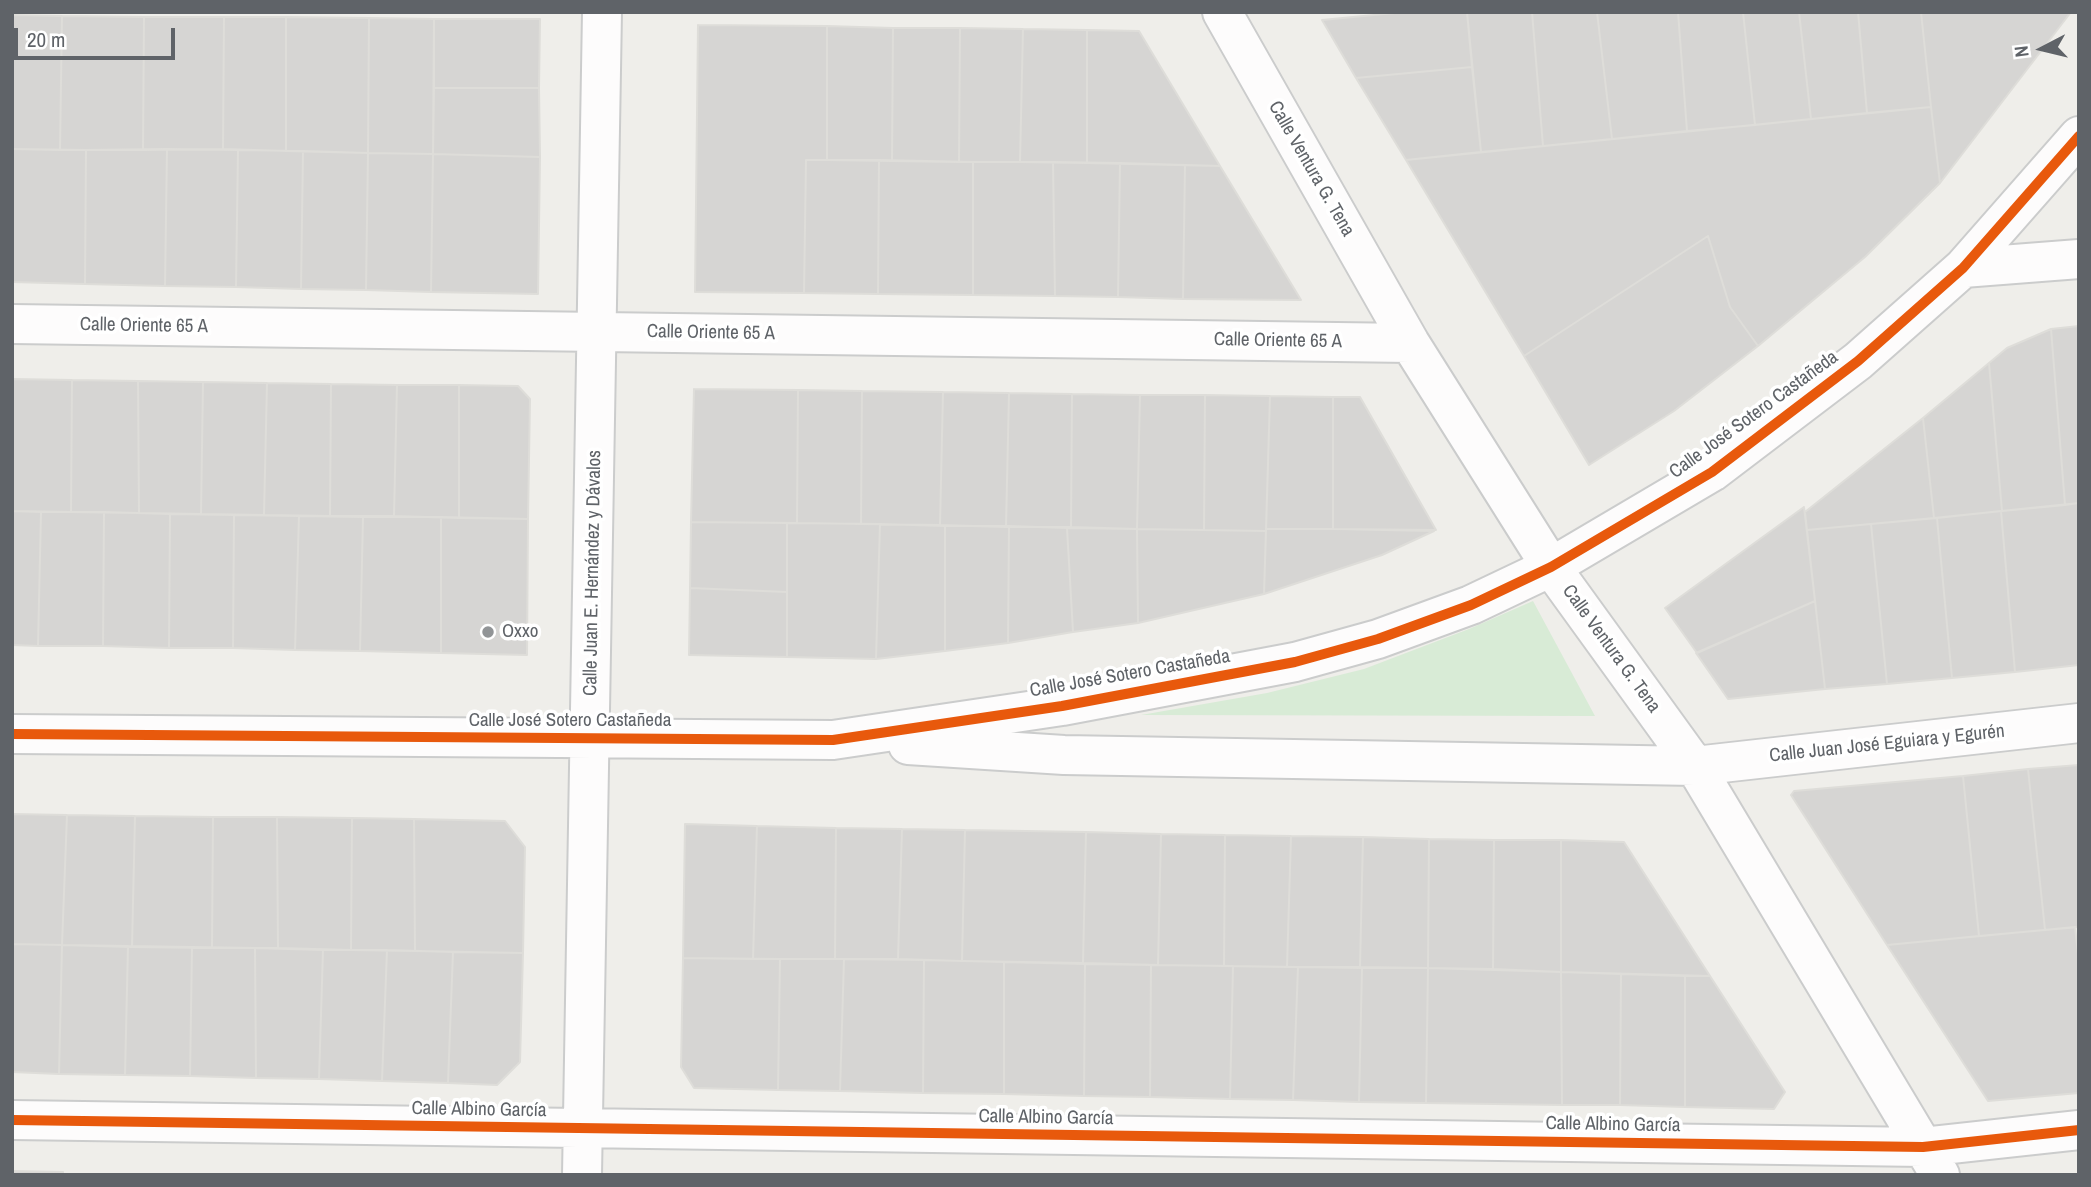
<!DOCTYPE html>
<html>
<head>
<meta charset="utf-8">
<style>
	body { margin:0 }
	#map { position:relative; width:2091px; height:1187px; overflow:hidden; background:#efeeea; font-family:"Archivo Narrow",sans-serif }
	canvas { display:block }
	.frame { position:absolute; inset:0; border:14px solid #5f6368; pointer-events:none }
	.north { position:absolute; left:2007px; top:14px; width:70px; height:70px; -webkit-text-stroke:5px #fff; paint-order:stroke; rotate:263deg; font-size:19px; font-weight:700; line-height:28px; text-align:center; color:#5f6368 }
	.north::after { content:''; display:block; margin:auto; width:24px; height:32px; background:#5f6368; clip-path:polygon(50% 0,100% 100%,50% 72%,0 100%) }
	.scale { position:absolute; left:14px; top:28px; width:161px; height:32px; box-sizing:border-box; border:4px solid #5f6368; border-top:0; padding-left:9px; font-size:21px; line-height:24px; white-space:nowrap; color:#5f6368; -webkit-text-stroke:5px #fff; paint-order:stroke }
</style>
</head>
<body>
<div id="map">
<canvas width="2091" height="1187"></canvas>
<div class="frame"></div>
<div class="north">N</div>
<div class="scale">20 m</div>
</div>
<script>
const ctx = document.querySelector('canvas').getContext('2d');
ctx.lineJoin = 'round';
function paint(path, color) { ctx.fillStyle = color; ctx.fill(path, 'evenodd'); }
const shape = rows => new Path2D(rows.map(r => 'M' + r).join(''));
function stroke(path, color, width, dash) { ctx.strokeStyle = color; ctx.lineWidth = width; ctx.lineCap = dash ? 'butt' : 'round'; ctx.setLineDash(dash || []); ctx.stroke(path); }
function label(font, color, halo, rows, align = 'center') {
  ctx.font = font + ' "Archivo Narrow",sans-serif'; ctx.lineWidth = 7; ctx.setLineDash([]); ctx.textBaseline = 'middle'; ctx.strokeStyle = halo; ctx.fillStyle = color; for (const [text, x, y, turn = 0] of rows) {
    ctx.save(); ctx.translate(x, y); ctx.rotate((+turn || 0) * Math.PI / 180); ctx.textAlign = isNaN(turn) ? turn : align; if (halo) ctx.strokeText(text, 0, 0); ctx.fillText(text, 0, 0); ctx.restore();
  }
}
paint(shape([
	[1533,601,1595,716,1141,715,1267,693,1364,669,1469,629]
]), '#d8ebd6');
const building = shape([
	[1405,12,1467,12,1472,67,1356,78,1322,20,1405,12],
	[1467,12,1532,12,1543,146,1481,152,1467,12],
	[1532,12,1597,12,1612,139,1543,146,1532,12],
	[1597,12,1678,12,1687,131,1612,139,1597,12],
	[1678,12,1743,12,1755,125,1687,131,1678,12],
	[1743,12,1799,12,1811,119,1755,125,1743,12],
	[1799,12,1858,12,1867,113,1811,119,1799,12],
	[1858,12,1921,12,1931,107,1867,113,1858,12],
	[1921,12,2071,12,1940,183,1931,107,1921,12],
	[12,15,62,16,60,150,12,149,12,15],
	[62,16,144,17,143,150,60,150,62,16],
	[144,17,224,17,223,149,143,150,144,17],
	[224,17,286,17,286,151,223,149,224,17],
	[286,17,369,18,368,153,286,151,286,17],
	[369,18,434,19,433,154,368,153,369,18],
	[434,19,540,19,539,88,434,88,434,19],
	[698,25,827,26,827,160,806,160,804,293,695,292,698,25],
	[827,26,893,28,892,161,827,160,827,26],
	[893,28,960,28,959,162,892,161,893,28],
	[960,28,1023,29,1020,162,959,162,960,28],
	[1023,29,1087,30,1087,163,1020,162,1023,29],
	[1087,30,1139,31,1220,166,1087,163,1087,30],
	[1472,67,1481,152,1406,160,1356,78,1472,67],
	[434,88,539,88,540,157,433,154,434,88],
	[1931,107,1940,183,1865,257,1758,346,1730,307,1708,236,1524,356,1406,160,1931,107],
	[13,149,86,150,85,284,12,282,13,149],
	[167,149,165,286,85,284,86,150,167,149],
	[167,149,238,150,236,287,165,286,167,149],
	[238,150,303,151,301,289,236,287,238,150],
	[303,151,368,153,366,290,301,289,303,151],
	[368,153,433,154,431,292,366,290,368,153],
	[433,154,540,157,538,294,431,292,433,154],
	[806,160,879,160,878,294,804,293,806,160],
	[879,160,973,162,973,295,878,294,879,160],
	[973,162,1053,162,1055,296,973,295,973,162],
	[1053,162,1120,163,1118,297,1055,296,1053,162],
	[1120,163,1185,165,1183,299,1118,297,1120,163],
	[1185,165,1220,166,1301,300,1183,299,1185,165],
	[1708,236,1730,307,1758,346,1674,411,1589,465,1524,356,1708,236],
	[2079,326,2079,503,2065,505,2051,329,2079,326],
	[2051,329,2065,505,2002,511,1989,363,2007,348,2051,329],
	[1989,363,2002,511,1934,518,1923,418,1989,363],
	[12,379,72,380,71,512,12,511,12,379],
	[72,380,138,381,139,513,71,512,72,380],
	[138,381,203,382,201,514,139,513,138,381],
	[203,382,267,383,264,515,201,514,203,382],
	[267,383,331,384,330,516,264,515,267,383],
	[331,384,397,385,394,516,330,516,331,384],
	[397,385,459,385,459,518,394,516,397,385],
	[459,385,518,386,530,399,528,519,459,518,459,385],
	[694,389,798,390,797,523,691,522,694,389],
	[798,390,862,391,861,524,797,523,798,390],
	[862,391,943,392,940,525,861,524,862,391],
	[943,392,1009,393,1006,527,940,525,943,392],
	[1009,393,1072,394,1071,527,1006,527,1009,393],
	[1072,394,1140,395,1137,529,1071,527,1072,394],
	[1140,395,1205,395,1204,530,1137,529,1140,395],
	[1205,395,1270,396,1266,531,1204,530,1205,395],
	[1270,396,1333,397,1333,529,1266,529,1270,396],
	[1333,397,1360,397,1436,530,1333,529,1333,397],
	[1923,418,1934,518,1807,530,1805,512,1923,418],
	[2079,503,2079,665,2015,672,2001,511,2079,503],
	[1804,507,1815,601,1697,653,1665,608,1804,507],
	[12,511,41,512,38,646,12,645,12,511],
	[2001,511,2015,672,1952,678,1937,518,2001,511],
	[41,512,104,512,103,646,38,646,41,512],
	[104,512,170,514,169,648,103,646,104,512],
	[170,514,234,515,233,648,169,648,170,514],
	[234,515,299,516,295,650,233,648,234,515],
	[299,516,363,517,360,651,295,650,299,516],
	[363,517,441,517,441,653,360,651,363,517],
	[441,517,528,519,527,655,441,653,441,517],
	[1937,518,1952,678,1887,684,1871,524,1937,518],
	[691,522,787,523,787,592,690,588,691,522],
	[787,523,880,524,876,659,787,657,787,523],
	[880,524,945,526,945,651,876,659,880,524],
	[1871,524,1887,684,1825,689,1807,530,1871,524],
	[945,526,1009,526,1008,643,945,651,945,526],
	[1009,526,1067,528,1073,632,1008,643,1009,526],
	[1067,528,1137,529,1138,623,1073,632,1067,528],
	[1137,529,1266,531,1264,594,1138,623,1137,529],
	[1266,529,1333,529,1434,531,1382,555,1264,594,1266,529],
	[690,588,787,592,787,657,689,655,690,588],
	[1815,601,1825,689,1728,699,1696,653,1815,601],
	[2079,765,2079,927,2045,930,2028,769,2079,765],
	[2028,769,2045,930,1979,936,1963,776,2028,769],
	[1963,776,1979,936,1887,945,1791,795,1794,791,1963,776],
	[12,814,67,815,62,945,12,944,12,814],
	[67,815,135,816,132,947,62,945,67,815],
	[135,816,213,817,212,948,132,947,135,816],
	[213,817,277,817,278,948,212,948,213,817],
	[277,817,352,818,351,950,278,948,277,817],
	[352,818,414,819,415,951,351,950,352,818],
	[414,819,505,821,525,847,523,953,415,951,414,819],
	[685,824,757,826,753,959,683,958,685,824],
	[757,826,836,828,835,959,753,959,757,826],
	[836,828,902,829,898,959,835,959,836,828],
	[902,829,965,830,962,961,898,959,902,829],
	[965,830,1086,832,1083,963,962,961,965,830],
	[1086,832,1161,834,1158,965,1083,963,1086,832],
	[1161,834,1225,835,1224,966,1158,965,1161,834],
	[1225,835,1291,836,1287,967,1224,966,1225,835],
	[1291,836,1363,837,1360,967,1287,967,1291,836],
	[1363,837,1429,839,1428,968,1360,967,1363,837],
	[1429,839,1494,840,1493,969,1428,968,1429,839],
	[1494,840,1561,840,1561,972,1493,969,1494,840],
	[1561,840,1624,842,1710,976,1561,972,1561,840],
	[2075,927,2079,962,2079,1093,1988,1101,1887,945,2075,927],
	[12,944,62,945,59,1074,12,1072,12,944],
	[62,945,128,946,125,1075,59,1074,62,945],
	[128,946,192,947,190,1076,125,1075,128,946],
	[192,947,255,948,256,1078,190,1076,192,947],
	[255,948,323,950,319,1079,256,1078,255,948],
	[323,950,387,950,382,1081,319,1079,323,950],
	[387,950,453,952,448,1083,382,1081,387,950],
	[453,952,523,953,520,1062,497,1085,448,1083,453,952],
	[683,958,780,959,778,1090,694,1088,681,1067,683,958],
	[780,959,844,959,840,1091,778,1090,780,959],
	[844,959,924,960,923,1093,840,1091,844,959],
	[924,960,1004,962,1004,1094,923,1093,924,960],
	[1004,962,1085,964,1084,1096,1004,1094,1004,962],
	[1085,964,1151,965,1150,1097,1084,1096,1085,964],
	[1151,965,1233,966,1230,1099,1150,1097,1151,965],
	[1233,966,1298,967,1293,1100,1230,1099,1233,966],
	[1298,967,1362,968,1359,1102,1293,1100,1298,967],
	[1362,968,1428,968,1426,1103,1359,1102,1362,968],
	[1428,968,1561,972,1562,1105,1426,1103,1428,968],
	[1561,972,1621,974,1620,1105,1562,1105,1561,972],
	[1621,974,1685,976,1685,1107,1620,1105,1621,974],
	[1685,976,1710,976,1785,1092,1774,1109,1685,1107,1685,976],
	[12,1171,63,1172,63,1175,12,1175,12,1171]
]);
paint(building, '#d6d5d3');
stroke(building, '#deddd9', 2);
const minor = shape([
	[1222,12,1410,343,1551,567,1695,766,1940,1175],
	[1963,268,2079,259],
	[12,324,1410,343],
	[12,734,833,740,1062,706,1295,662,1378,639,1471,605,1551,567,1712,472,1858,361,1963,268,2079,136],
	[908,745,1064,755,1695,766,2079,723],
	[12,1120,1923,1147,2079,1130],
	[582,1175,602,12]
]);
stroke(minor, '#cbcccc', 42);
stroke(minor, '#fdfcfc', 38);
stroke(shape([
	[12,734,833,740,1062,706,1295,662,1378,639,1471,605,1551,567,1712,472,1858,361,1963,268,2079,136],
	[12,1120,1923,1147,2079,1130]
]), '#e8590c', 10);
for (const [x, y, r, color] of [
	[488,632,7,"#919496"]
]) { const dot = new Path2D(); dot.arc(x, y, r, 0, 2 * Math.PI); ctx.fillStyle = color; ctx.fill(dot); stroke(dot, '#fff', 2.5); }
label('19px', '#5f6368', '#fff', [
	["Calle Ventura G. Tena",1311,169,60],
	["Calle Oriente 65 A",144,326,1],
	["Calle Oriente 65 A",711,333,1],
	["Calle Oriente 65 A",1278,341,1],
	["Calle José Sotero Castañeda",1754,415,-36],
	["Calle Juan E. Hernández y Dávalos",593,573,-89],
	["Calle Ventura G. Tena",1611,649,54],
	["Calle José Sotero Castañeda",1130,674,-10],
	["Calle José Sotero Castañeda",570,721],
	["Calle Juan José Eguiara y Egurén",1887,744,-6],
	["Calle Albino García",479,1110,1],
	["Calle Albino García",1046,1118,1],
	["Calle Albino García",1613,1125,1]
]);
label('19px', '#5f6368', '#fff', [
	["Oxxo",502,632]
], 'left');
</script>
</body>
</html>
